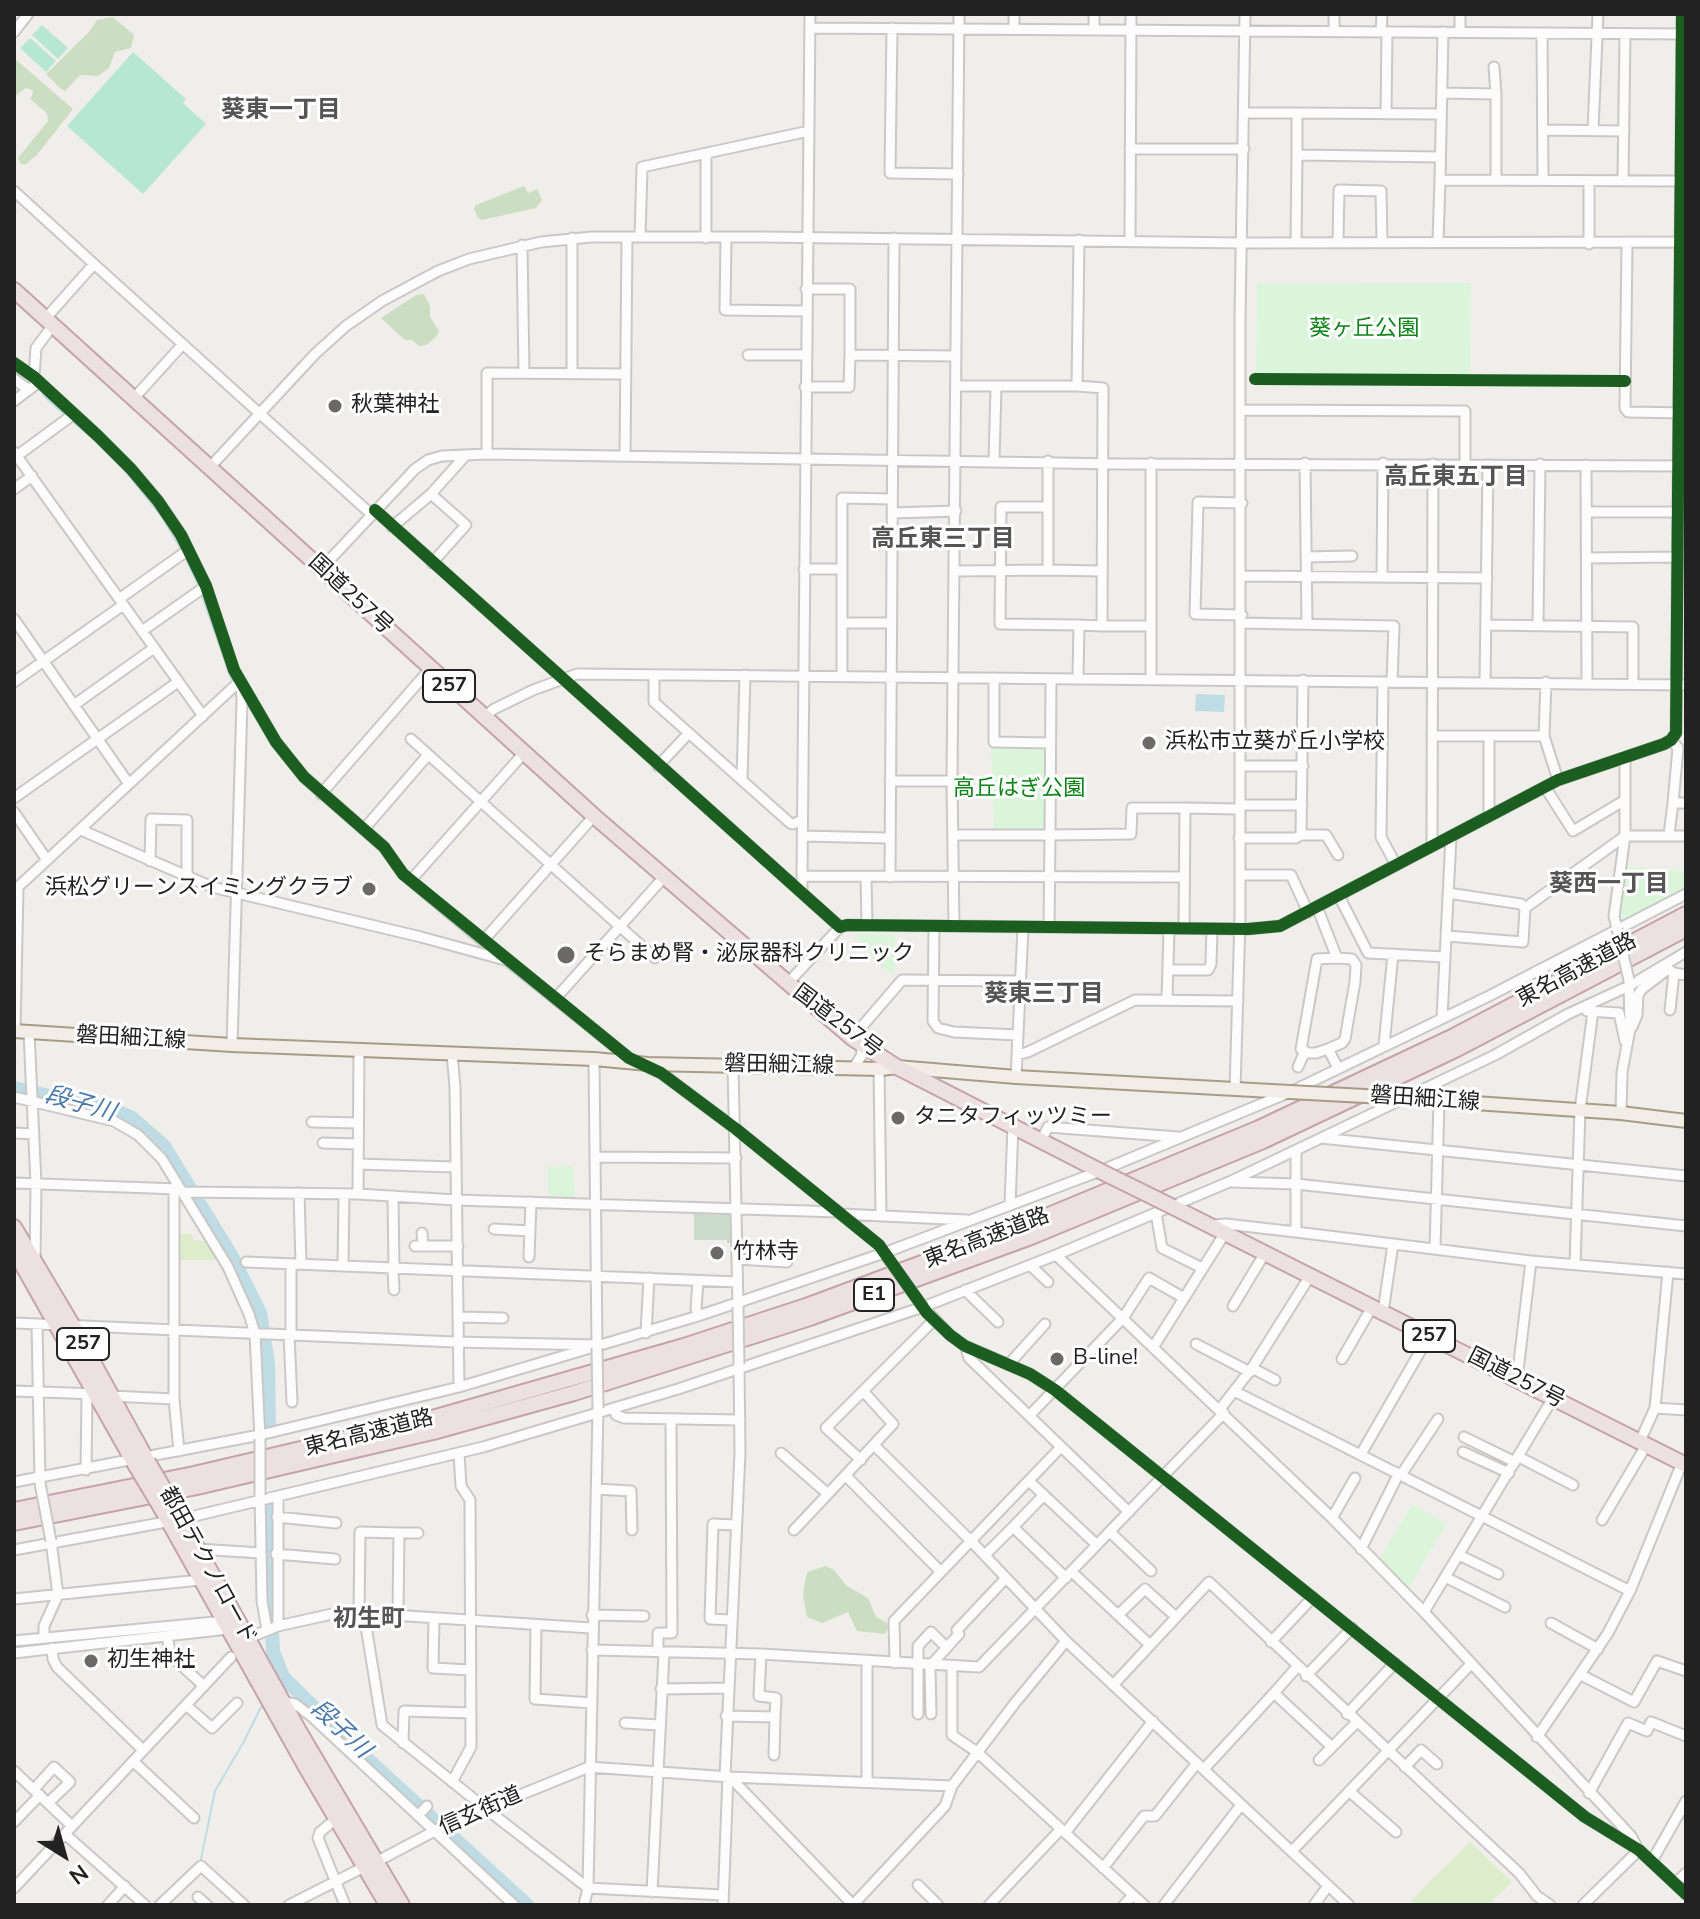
<!DOCTYPE html>
<html>
<head>
<meta charset="utf-8">
<style>
	body { margin:0 }
	#map { position:relative; width:1700px; height:1919px; overflow:hidden; background:#f0eeeb; font-family:"Nunito Sans",sans-serif }
	canvas { display:block }
	.frame { position:absolute; inset:0; border:16px solid #222; pointer-events:none }
	.north { position:absolute; left:24px; top:1815px; width:80px; height:80px; -webkit-text-stroke:6px #fff; paint-order:stroke; rotate:143deg; font-size:22px; font-weight:700; line-height:32px; text-align:center; color:#222 }
	.north::after { content:''; display:block; margin:auto; width:28px; height:36px; background:#222; clip-path:polygon(50% 0,100% 100%,50% 72%,0 100%) }
</style>
</head>
<body>
<div id="map">
<canvas width="1700" height="1919"></canvas>
<div class="frame"></div>
<div class="north">N</div>
</div>
<script>
const ctx = document.querySelector('canvas').getContext('2d');
ctx.lineJoin = 'round';
function paint(path, color) { ctx.fillStyle = color; ctx.fill(path, 'evenodd'); }
const shape = rows => new Path2D(rows.map(r => 'M' + r).join(''));
function stroke(path, color, width, dash) { ctx.strokeStyle = color; ctx.lineWidth = width; ctx.lineCap = dash ? 'butt' : 'round'; ctx.setLineDash(dash || []); ctx.stroke(path); }
function label(font, color, halo, rows, align = 'center') {
  ctx.font = font + ' "Nunito Sans","Noto Sans JP",sans-serif'; ctx.lineWidth = 6; ctx.setLineDash([]); ctx.textBaseline = 'middle'; ctx.strokeStyle = halo; ctx.fillStyle = color; for (const [text, x, y, turn = 0] of rows) {
    ctx.save(); ctx.translate(x, y); ctx.rotate((+turn || 0) * Math.PI / 180); ctx.textAlign = isNaN(turn) ? turn : align; if (halo) ctx.strokeText(text, 0, 0); ctx.fillText(text, 0, 0); ctx.restore();
  }
}
paint(shape([
	[178,1234,192,1234,193,1240,206,1241,219,1260,177,1260],
	[1470,1842,1512,1882,1488,1905,1415,1905,1411,1900]
]), '#ddeccb');
paint(shape([
	[113,17,134,35,131,48,115,52,109,68,98,76,80,75,65,91,60,88,46,74,88,33,97,20],
	[14,58,73,109,37,155,26,164,21,164,18,158,48,121,47,113,30,99,33,94,32,90,26,88,14,97],
	[524,186,528,193,537,189,542,200,536,208,482,220,478,218,474,209,476,205],
	[424,294,430,306,430,317,439,331,436,337,426,345,419,346,412,340,405,340,381,318,416,295],
	[825,1566,833,1569,847,1586,868,1598,876,1617,887,1623,888,1628,885,1634,857,1631,848,1612,822,1623,807,1617,803,1595,806,1576,808,1572]
]), '#cbdec1');
paint(shape([
	[694,1214,733,1215,733,1243,727,1243,727,1240,694,1240]
]), '#cadbca');
paint(shape([
	[1471,283,1470,375,1256,376,1257,284],
	[991,746,1042,746,1047,751,1046,829,1042,832,994,831],
	[1624,866,1686,872,1686,889,1658,905,1621,918,1617,915],
	[854,934,895,935,894,977,869,955,871,951],
	[573,1166,575,1198,548,1198,548,1167],
	[1412,1504,1446,1524,1408,1589,1379,1560]
]), '#daf5da');
paint(shape([
	[42,25,68,48,58,59,32,35],
	[30,38,56,61,46,72,20,48],
	[133,52,186,99,183,103,206,124,143,194,67,126]
]), '#b7e6d2');
paint(shape([
	[1196,694,1225,695,1224,712,1195,711]
]), '#bfdbe3');
stroke(shape([
	[43,395,66,416],
	[71,420,108,452],
	[118,462,162,517,182,551],
	[185,557,199,587],
	[201,593,231,679],
	[201,1859,215,1791,243,1743,261,1707]
]), '#bfdbe3', 2);
stroke(shape([
	[14,1088,116,1111,132,1118,164,1146,231,1255,260,1313,268,1363,269,1430],
	[270,1502,269,1575,273,1651,283,1677,353,1746,527,1905]
]), '#bfdbe3', 14);
const minor = shape([
	[1094,14,1094,29],
	[810,28,1686,34],
	[892,28,890,173,958,174],
	[1014,28,1014,14],
	[1334,31,1334,14],
	[14,32,28,14],
	[1381,32,1382,14],
	[1443,32,1440,180,1686,181],
	[1460,32,1460,14],
	[1542,34,1543,180],
	[1494,67,1496,94],
	[1442,93,1496,94,1496,179],
	[1244,113,1297,113],
	[1386,114,1387,32],
	[1543,130,1624,131],
	[1593,130,1598,14],
	[1130,149,1244,149],
	[1297,155,1297,113,1441,114],
	[1623,180,1625,34],
	[1589,181,1589,244],
	[14,191,94,264],
	[640,237,642,167,809,131],
	[726,237,725,310,806,311],
	[572,238,572,374],
	[706,238,706,154],
	[1079,240,1077,386,1103,388,1102,626,1151,626],
	[1130,241,1131,14],
	[1296,242,1297,155,1440,157],
	[1338,242,1339,190,1381,191,1382,242],
	[1438,242,1440,180],
	[1627,244,1625,408,1628,412,1686,413],
	[522,245,524,373],
	[806,289,850,289,850,355],
	[46,318,94,264,371,514],
	[748,355,806,355],
	[14,363,34,377,98,436,131,469,158,501,181,535,206,586,234,670,276,742,304,777,384,847,403,874,483,941,629,1058,661,1073,736,1129,879,1245,886,1256],
	[34,377,36,348,53,325],
	[14,379,29,390],
	[957,386,1077,386],
	[805,387,849,387,850,355,956,356],
	[135,397,183,344],
	[14,401,39,382],
	[1240,410,1465,411,1465,464],
	[14,452,203,716],
	[487,454,487,373,625,374],
	[625,456,627,237],
	[14,458,74,414],
	[994,460,996,388],
	[1151,463,1151,679],
	[1305,463,1307,624],
	[1586,465,1587,683],
	[211,466,315,354,346,326,382,301,438,271,469,259,541,242,592,237,761,237,1243,243,1686,242],
	[14,489,32,476],
	[1242,503,1198,502,1195,614,1242,615],
	[1048,507,1048,461],
	[375,510,840,927,847,925,1248,929,1280,926,1558,780,1664,744,1671,740,1676,733,1682,14],
	[1587,512,1678,512],
	[893,513,956,511],
	[392,527,431,494],
	[1306,557,1352,556],
	[1587,558,1678,557],
	[432,563,466,525,431,494,465,456],
	[321,569,415,469,428,460,442,456,487,454,1120,464,1686,466],
	[804,569,841,569],
	[955,571,1048,570],
	[1242,576,1487,578],
	[1382,577,1383,463],
	[119,599,188,550],
	[14,619,129,784],
	[842,623,842,498,892,499],
	[1242,623,1394,626,1392,682],
	[1079,625,1000,624,1001,507,1048,507,1048,570,1101,571],
	[1486,625,1633,627,1633,683],
	[1538,625,1540,464],
	[142,631,206,586],
	[654,675,654,702,790,823,793,824,802,820],
	[842,675,842,623,891,623],
	[1078,677,1079,625,1102,626],
	[994,678,994,742,1050,743],
	[1051,679,1050,835,1131,834,1132,808,1185,808],
	[14,682,123,605],
	[1383,682,1381,837,1396,865],
	[1485,682,1488,465],
	[1546,682,1544,736,1558,780],
	[74,705,154,648],
	[484,717,494,709,533,690,577,674,1686,685],
	[1432,736,1544,736],
	[411,739,655,958],
	[1671,740,1678,748,1673,803,1686,803],
	[658,766,689,733],
	[1240,766,1303,766],
	[742,779,745,675],
	[890,781,952,781],
	[1545,787,1573,831,1625,800],
	[321,794,430,669],
	[14,798,178,682],
	[1240,805,1302,805],
	[14,812,47,860],
	[1489,816,1489,736],
	[364,829,428,755],
	[81,830,212,887,421,937,505,960],
	[954,835,1050,835,1049,927],
	[1301,835,1326,835,1338,855],
	[1669,835,1673,803],
	[802,836,889,838],
	[1239,838,1296,838,1301,835,1303,680],
	[1432,846,1433,464],
	[150,861,151,819,187,820,187,877],
	[1240,875,1291,875,1308,912],
	[802,876,810,14],
	[866,877,867,925],
	[890,877,894,238],
	[411,880,524,753],
	[802,893,802,876,1183,877],
	[1448,893,1521,904,1525,908,1625,836,1686,836],
	[1339,896,1368,953,1445,957],
	[1317,907,1337,958,1352,959,1356,965,1355,982,1345,1039,1342,1043,1328,1049,1338,1068],
	[934,926,933,1021,938,1028,954,1032,1018,1035],
	[954,926,952,781,959,14],
	[1184,928,1185,808,1240,809],
	[1617,929,1614,916,1625,836,1625,757],
	[1447,936,1523,942,1525,908],
	[483,941,594,816],
	[1168,970,1208,970,1211,964,1212,929],
	[787,984,840,927],
	[556,998,664,877],
	[1167,1000,1169,929],
	[1670,1010,1674,973],
	[1587,1011,1619,1013,1625,1041],
	[1442,1018,1451,837],
	[1632,1027,1637,1015,1638,995,1642,989,1668,969,1674,973,1686,975],
	[15,1031,18,887,240,681],
	[29,1033,36,1184,35,1260],
	[852,1038,902,980,1020,981],
	[232,1045,242,701,241,684],
	[1384,1045,1393,954],
	[1328,1049,1316,1053,1308,1053,1301,1049,1317,959,1337,958],
	[452,1053,455,1087,459,1387],
	[1017,1055,1028,1052,1135,1000,1238,1001],
	[594,1059,597,1348],
	[733,1065,738,1307],
	[854,1067,862,1055,861,1044],
	[1298,1067,1305,1051],
	[879,1068,881,1216],
	[1016,1077,1023,928],
	[1235,1090,1240,919,1240,318,1245,14],
	[14,1097,114,1121,138,1135,162,1159,228,1267,249,1314,255,1334,260,1439],
	[1621,1113,1622,1072,1630,1029,1629,982],
	[312,1122,358,1123],
	[14,1133,34,1134],
	[1321,1138,1686,1176],
	[1041,1141,1048,1127,1178,1137],
	[323,1143,358,1144],
	[595,1157,736,1158],
	[358,1164,454,1167],
	[1232,1182,1296,1184,1686,1226],
	[14,1183,178,1189],
	[174,1189,174,1399],
	[183,1192,358,1194,456,1200,838,1212],
	[299,1193,301,1264],
	[358,1194,359,1050],
	[393,1196,394,1269],
	[1010,1205,1013,1126],
	[1156,1213,1162,1248,1202,1268],
	[842,1214,967,1220],
	[1213,1225,1226,1224,1296,1232,1531,1261,1686,1274],
	[494,1229,530,1231],
	[1296,1232,1296,1150],
	[422,1233,423,1246],
	[415,1246,458,1246],
	[1435,1249,1439,1101],
	[1056,1255,1332,1518,1424,1612,1631,1836,1637,1847],
	[529,1257,531,1202],
	[737,1259,787,1262],
	[246,1262,737,1282],
	[291,1264,291,1334],
	[1575,1264,1580,1110,1593,1011],
	[1030,1265,1048,1282],
	[343,1266,344,1194],
	[393,1269,394,1290],
	[698,1281,696,1309,698,1316],
	[965,1290,998,1322],
	[1233,1306,1265,1253],
	[923,1307,950,1335,965,1346,1030,1374,1055,1390,1585,1817,1639,1850,1686,1894],
	[1383,1312,1393,1244],
	[459,1317,503,1318],
	[14,1323,455,1342,597,1345],
	[37,1324,40,1481],
	[646,1333,649,1278],
	[289,1334,292,1402],
	[1196,1344,1250,1372],
	[965,1346,969,1358,1129,1512],
	[1154,1346,1225,1233],
	[1342,1359,1372,1307],
	[1008,1365,1045,1324],
	[1252,1368,1275,1380],
	[1517,1379,1531,1261],
	[14,1391,96,1394],
	[1236,1392,1630,1591],
	[111,1396,174,1399,179,1451],
	[1655,1408,1686,1410],
	[615,1409,616,1415,624,1418,740,1420],
	[1220,1409,1252,1368,1310,1276],
	[1029,1416,1123,1318,1149,1278,1184,1298],
	[1464,1437,1515,1462],
	[1640,1441,1655,1408,1668,1272],
	[874,1445,972,1542,1066,1641,1349,1905],
	[1463,1452,1509,1473],
	[781,1453,828,1494,893,1424,863,1391,934,1320],
	[1361,1454,1429,1336],
	[1519,1457,1573,1485],
	[861,1460,826,1428,863,1391],
	[86,1470,87,1395],
	[1401,1475,1438,1419],
	[846,1476,941,1572,1061,1447],
	[1029,1481,1097,1545],
	[14,1482,260,1435,459,1387,698,1316,884,1253,1100,1171,1290,1092,1489,996,1686,894],
	[596,1489,631,1491,632,1530],
	[260,1495,262,1601,267,1630],
	[277,1517,336,1523],
	[1332,1518,1355,1478],
	[1602,1520,1647,1444],
	[1013,1527,1044,1495],
	[794,1530,828,1494],
	[1110,1532,1151,1571],
	[399,1533,418,1533],
	[198,1549,261,1553],
	[1361,1549,1399,1473],
	[14,1550,182,1519,483,1447,678,1389,923,1307,1056,1255,1229,1182,1495,1055,1568,1014,1629,986,1686,952],
	[276,1554,335,1559],
	[985,1555,1013,1527,1066,1578],
	[1459,1555,1498,1574],
	[1072,1572,1150,1645],
	[1445,1577,1505,1607],
	[14,1599,200,1580],
	[1424,1612,1553,1398],
	[359,1614,360,1532,399,1533,398,1615],
	[364,1614,382,1725,485,1808,588,1888,723,1895],
	[592,1615,644,1616],
	[1118,1615,1145,1589,1176,1617],
	[434,1618,433,1668,470,1670],
	[731,1620,710,1619,713,1524,736,1525],
	[1551,1623,1598,1649],
	[536,1625,535,1699,592,1703],
	[278,1626,278,1497],
	[167,1636,171,1656,204,1686],
	[44,1638,44,1626,58,1595,51,1541],
	[14,1641,225,1621],
	[1271,1642,1313,1597],
	[52,1648,53,1659,57,1667,143,1750],
	[592,1650,761,1654,979,1667,1224,1413],
	[658,1652,658,1633,672,1633,671,1419],
	[14,1653,228,1629,242,1636,251,1637,278,1626,332,1614,392,1615,591,1628],
	[895,1663,894,1621,941,1572],
	[952,1667,952,1735,977,1752,1144,1905],
	[1297,1667,1274,1693,1332,1747,1356,1723],
	[1581,1675,1634,1702,1657,1661,1686,1671],
	[1306,1676,1352,1628],
	[1114,1684,1209,1582,1519,1873,1537,1896,1550,1905],
	[661,1689,728,1688],
	[284,1702,295,1704,311,1716,514,1905],
	[186,1705,212,1728,237,1703],
	[918,1714,918,1646,931,1632,946,1647],
	[931,1714,930,1666,959,1634,957,1630,1006,1578],
	[1347,1714,1395,1663],
	[726,1716,775,1717,776,1698,759,1696,761,1654],
	[625,1723,659,1725],
	[1537,1737,1608,1633,1630,1591,1682,1463],
	[403,1743,404,1711,471,1713],
	[774,1755,775,1717],
	[1319,1760,1332,1747],
	[133,1761,194,1818],
	[1405,1767,1421,1750,1437,1764],
	[1204,1769,1274,1693],
	[14,1771,72,1826],
	[725,1776,740,1453,739,1364],
	[730,1777,853,1905],
	[452,1782,471,1747,470,1500,461,1486,459,1453],
	[867,1782,867,1662],
	[34,1789,54,1767,70,1782,48,1803],
	[1349,1791,1396,1832],
	[1589,1793,1628,1723,1647,1731,1651,1722,1686,1736],
	[418,1816,427,1806],
	[336,1819,320,1832,318,1838,345,1905],
	[14,1822,40,1795],
	[1065,1833,1153,1721],
	[65,1834,145,1905],
	[1292,1851,1471,1664],
	[1652,1861,1686,1801],
	[376,1862,446,1825,589,1767,730,1777,952,1786,1015,1703,1066,1641],
	[1103,1868,1144,1816,1155,1816,1197,1763],
	[1675,1884,1686,1873],
	[918,1885,938,1905],
	[14,1888,231,1657],
	[652,1892,664,1653],
	[198,1897,207,1905],
	[108,1905,125,1886],
	[160,1905,201,1866,244,1905],
	[289,1905,364,1867],
	[584,1905,588,1888,598,1408],
	[723,1905,728,1776],
	[853,1905,945,1806,952,1786],
	[989,1905,1061,1829],
	[1124,1905,1133,1895],
	[1164,1905,1241,1805],
	[1314,1905,1328,1886],
	[1583,1905,1639,1850]
]);
const major = shape([
	[14,1031,232,1045,594,1059,648,1064,881,1069,897,1067,1016,1077,1290,1092],
	[1402,1098,1621,1113,1686,1121]
]);
const highway = shape([
	[14,290,594,816,852,1038,897,1067,1100,1171],
	[1173,1207,1686,1465],
	[14,1227,73,1326,148,1462],
	[14,1250,136,1466],
	[14,1510,194,1474,429,1419,684,1346,806,1306,1027,1224,1259,1128,1452,1037,1686,914],
	[177,1511,299,1731,402,1905],
	[164,1513,307,1769,387,1905],
	[14,1523,197,1487,433,1432,574,1393,810,1318,1031,1237,1263,1141,1457,1049,1686,929]
]);
stroke(minor, '#c9c8c7', 13);
stroke(major, '#a79c86', 16);
stroke(highway, '#c5a2ac', 18);
stroke(minor, '#fdfcfc', 9);
stroke(major, '#f3ede7', 12);
stroke(highway, '#ece0e2', 14);
const minorBridge = shape([
	[1617,929,1629,980],
	[886,1256,923,1307],
	[738,1307,739,1364],
	[597,1348,598,1408],
	[260,1439,260,1495],
	[40,1483,51,1541]
]);
const majorBridge = shape([
	[1290,1092,1402,1098]
]);
const highwayBridge = shape([
	[1100,1171,1173,1207],
	[148,1462,177,1511],
	[136,1466,164,1513]
]);
stroke(minorBridge, '#c9c8c7', 13, []);
stroke(majorBridge, '#a79c86', 16, []);
stroke(highwayBridge, '#c5a2ac', 18, []);
stroke(minorBridge, '#fdfcfc', 9);
stroke(majorBridge, '#f3ede7', 12);
stroke(highwayBridge, '#ece0e2', 14);
stroke(shape([
	[14,363,34,377,98,436,131,469,158,501,181,535,206,586,234,670,276,742,304,777,384,847,403,874,629,1058,661,1073,736,1129,879,1245,927,1313,950,1335,965,1346,1030,1374,1055,1390,1585,1817,1639,1850,1686,1894],
	[1255,379,1625,381],
	[375,510,840,927,847,925,1248,929,1280,926,1558,780,1664,744,1671,740,1676,733,1682,14]
]), '#1b5e20', 12);
for (const [x, y, r, color] of [
	[335,406,8,"#6a6968"],
	[1149,743,8,"#6a6968"],
	[369,889,8,"#6a6968"],
	[566,955,10,"#6a6968"],
	[898,1118,8,"#6a6968"],
	[717,1253,8,"#6a6968"],
	[1057,1359,8,"#6a6968"],
	[91,1661,8,"#6a6968"]
]) { const dot = new Path2D(); dot.arc(x, y, r, 0, 2 * Math.PI); ctx.fillStyle = color; ctx.fill(dot); stroke(dot, '#fff', 3); }
for (const [x, y, w] of [
	[449,686,52],
	[874,1295,40],
	[1429,1336,52],
	[83,1344,52]
]) { const box = new Path2D(); box.roundRect(x - w / 2, y - 16, w, 32, 6); ctx.fillStyle = '#fff'; ctx.fill(box); stroke(box, '#222', 2); }
label('bold 20px', '#222', null, [
	["257",449,686],
	["E1",874,1295],
	["257",1429,1336],
	["257",83,1344]
]);
label('22px', '#0c8416', '#fff', [
	["葵ヶ丘公園",1364,330],
	["高丘はぎ公園",1019,790]
]);
label('22px', '#222', '#fff', [
	["秋葉神社",351,406],
	["浜松市立葵が丘小学校",1165,743],
	["浜松グリーンスイミングクラブ",353,889,"right"],
	["そらまめ腎・泌尿器科クリニック",584,955],
	["タニタフィッツミー",914,1118],
	["竹林寺",733,1253],
	["B-line!",1073,1359],
	["初生神社",107,1661]
], 'left');
label('22px', '#222', '#fff', [
	["国道257号",350,595,43],
	["東名高速道路",1577,971,-28],
	["国道257号",837,1022,37],
	["磐田細江線",131,1039,3],
	["磐田細江線",779,1066,1],
	["磐田細江線",1425,1100,4],
	["東名高速道路",987,1239,-21],
	["国道257号",1516,1379,27],
	["東名高速道路",369,1434,-14],
	["都田テクノロード",207,1566,61],
	["信玄街道",481,1812,-24]
]);
label('bold 24px', '#555', '#fff', [
	["葵東一丁目",281,111],
	["高丘東五丁目",1456,478],
	["高丘東三丁目",943,540],
	["葵西一丁目",1609,885],
	["葵東三丁目",1044,995],
	["初生町",369,1620]
]);
label('italic 24px', '#4a7aab', '#fff', [
	["段子川",80,1105,16],
	["段子川",340,1730,43]
]);
</script>
</body>
</html>
